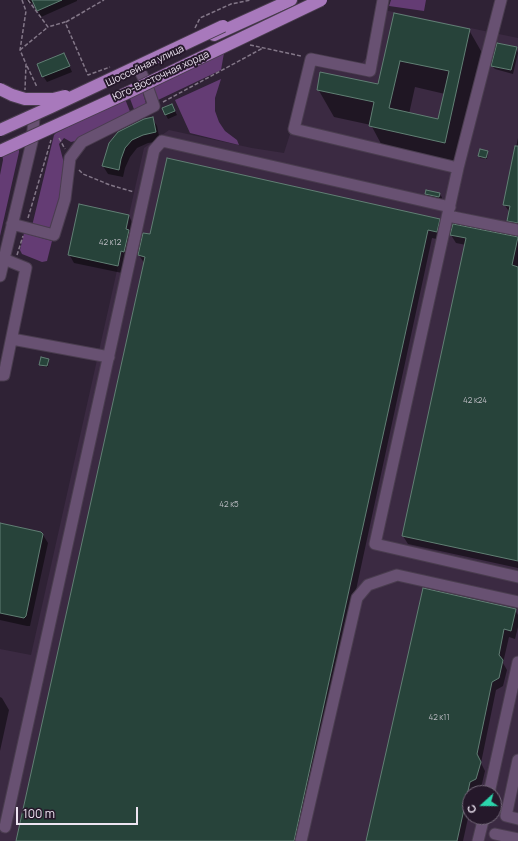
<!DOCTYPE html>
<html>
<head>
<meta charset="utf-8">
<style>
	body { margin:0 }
	#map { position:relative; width:518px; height:841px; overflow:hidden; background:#2f2235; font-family:Manrope,sans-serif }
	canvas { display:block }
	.north { position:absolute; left:462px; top:785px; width:40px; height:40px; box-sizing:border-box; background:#25182a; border:1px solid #756a7a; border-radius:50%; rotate:249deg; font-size:11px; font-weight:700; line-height:16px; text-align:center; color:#ede4f1 }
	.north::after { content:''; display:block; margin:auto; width:14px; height:18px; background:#2bd5ac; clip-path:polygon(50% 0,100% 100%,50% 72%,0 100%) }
	.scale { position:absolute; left:16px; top:807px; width:122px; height:18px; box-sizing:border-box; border:2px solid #ede4f1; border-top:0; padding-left:5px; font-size:12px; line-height:14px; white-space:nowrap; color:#ede4f1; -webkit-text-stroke:3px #25182a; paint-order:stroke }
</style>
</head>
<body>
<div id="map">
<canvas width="518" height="841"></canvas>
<div class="north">С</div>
<div class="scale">100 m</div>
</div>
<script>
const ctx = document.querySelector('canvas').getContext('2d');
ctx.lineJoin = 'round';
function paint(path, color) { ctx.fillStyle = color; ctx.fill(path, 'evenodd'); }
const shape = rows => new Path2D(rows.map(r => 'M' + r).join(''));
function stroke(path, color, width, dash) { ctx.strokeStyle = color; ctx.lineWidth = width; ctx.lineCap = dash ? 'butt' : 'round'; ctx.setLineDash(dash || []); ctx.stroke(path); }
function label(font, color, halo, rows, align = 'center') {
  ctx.font = font + ' Manrope,sans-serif'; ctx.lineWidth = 4; ctx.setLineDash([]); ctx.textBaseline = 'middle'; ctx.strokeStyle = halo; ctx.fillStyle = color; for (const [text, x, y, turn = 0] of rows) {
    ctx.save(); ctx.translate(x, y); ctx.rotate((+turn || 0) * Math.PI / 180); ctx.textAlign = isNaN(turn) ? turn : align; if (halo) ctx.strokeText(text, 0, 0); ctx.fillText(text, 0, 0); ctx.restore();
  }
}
paint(shape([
	[384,10,518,38,518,841,0,841,0,649,31,655,118,266,68,255,79,204,129,215,144,148,169,130,252,148,284,153,296,115,311,56,357,68,370,54],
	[470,793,494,793,494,817,470,817]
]), '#3b2a42');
paint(shape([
	[391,0,426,0,424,11,389,6],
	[224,53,221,70,156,101,151,86],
	[221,79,215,98,215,111,219,122,225,131,237,140,239,145,190,133,175,100],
	[142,90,147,107,135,112,129,96],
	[125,99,131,114,75,141,71,142,64,138,59,144,66,171,53,225,50,229,32,226,54,135,56,133,72,125,74,123],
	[19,147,19,152,0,236,0,175,3,160,2,151],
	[24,233,52,241,47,261,42,262,22,254,20,250]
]), '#643c74');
paint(shape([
	[26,0,77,0,77,1,41,17,34,2,29,4],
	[394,14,469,30,485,58,461,169,386,153,371,125,334,117,318,89,379,85],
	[415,87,445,94,439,120,409,114],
	[516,48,518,53,513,74,495,69,492,66],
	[64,54,72,72,47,82,43,76],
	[163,109,174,109,177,115,168,119],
	[152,118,157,126,160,141,148,143,137,148,130,157,125,168,123,177,108,174,103,166],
	[518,138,518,230,513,229,508,221,510,213,504,204],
	[487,152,488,153,487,159,480,158,479,156],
	[426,194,439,194,442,197,441,201,428,198],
	[129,216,133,224,122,273,74,263,69,254],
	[439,219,444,228,441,240,432,238,323,743,300,841,17,841,144,263,139,255,151,236],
	[451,235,517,238,518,239,518,568,408,544,403,536,466,245,456,243],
	[48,360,49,361,48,367,41,366,40,364],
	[0,524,43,535,48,543,30,626,27,626,0,620],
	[515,610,518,615,518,627,515,639,509,637,503,663,507,670,503,686,496,690,481,763,485,771,481,788,474,791,474,793,470,793,470,809,463,841,367,841],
	[0,697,2,698,9,710,0,751]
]), '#0007');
const building = shape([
	[32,0,62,0,37,11,32,0],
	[394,13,470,29,445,143,369,126,374,102,317,90,320,72,378,84,394,13],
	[400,61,449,71,438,119,389,108,400,61],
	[497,43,517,47,511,70,491,66,497,43],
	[64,53,70,66,42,77,37,64,64,53],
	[172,104,175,111,165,115,162,108,172,104],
	[153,117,156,132,143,135,132,140,125,148,121,159,119,170,102,166,109,143,118,132,144,119,153,117],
	[515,146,518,146,518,223,507,221,510,206,503,205,515,146],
	[480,149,488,151,486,158,478,156,480,149],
	[167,158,440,219,437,232,428,230,294,841,16,841,145,257,138,255,143,233,150,234,167,158],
	[426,190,440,193,439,197,425,194,426,190],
	[79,204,129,215,126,229,129,230,124,252,121,251,118,266,68,255,79,204],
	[453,224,518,237,512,265,518,267,518,561,402,536,466,238,450,235,453,224],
	[41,357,49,359,47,366,39,365,41,357],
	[0,523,41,532,43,534,26,616,24,618,0,613,0,523],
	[423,588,516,609,511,631,504,629,499,655,503,660,499,678,492,682,477,754,481,762,476,779,470,782,457,841,366,841,423,588]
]);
paint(building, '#27433a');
stroke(building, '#617f74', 1);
const minor = shape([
	[383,0,370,71,311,59,294,129,458,168],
	[501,0,458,168,375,544,518,577],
	[448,216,518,230],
	[12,224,54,235,65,199,70,158,82,142,154,106,146,83,139,69],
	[0,276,32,142,34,118],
	[12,339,109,357],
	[0,375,4,375,26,268,4,259],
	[518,760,506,816,518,819],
	[489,793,518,662],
	[5,827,154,150,162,141,450,207],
	[495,834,518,839],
	[301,841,357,598,368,585,397,575,518,602],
	[478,841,484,817]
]);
const major = shape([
	[214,35,291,0]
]);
stroke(minor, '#4a3d4f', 13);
stroke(major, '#4a3d4f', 14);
stroke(shape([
	[22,0,26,11,20,50,26,64,25,90],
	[28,0,48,27,65,22,88,75,110,67],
	[66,22,104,0],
	[195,28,200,18,231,4,251,0],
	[250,45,301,56],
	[20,50,48,27],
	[27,66,37,87],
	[163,102,263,48],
	[59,138,65,149],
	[79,170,83,174,110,185,134,192],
	[28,218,51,140],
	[17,255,23,236]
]), '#837788', 1.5, [4, 2]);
stroke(minor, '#685172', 11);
stroke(major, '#a879bc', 12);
const majorBridge = shape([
	[0,89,12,95,25,99,53,99,65,96],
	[0,130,51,107,223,26],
	[0,151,129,92,321,0]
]);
stroke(majorBridge, '#4a3d4f', 14, []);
stroke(majorBridge, '#a879bc', 12);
label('8px', '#bcbcc3', null, [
	["42 к12",110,243],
	["42 к24",475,401],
	["42 к5",229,505],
	["42 к11",439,718]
]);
label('10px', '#ede4f1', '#25182a', [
	["Шоссейная улица",145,66,-25],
	["Юго-Восточная хорда",161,76,-25]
]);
</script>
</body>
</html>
